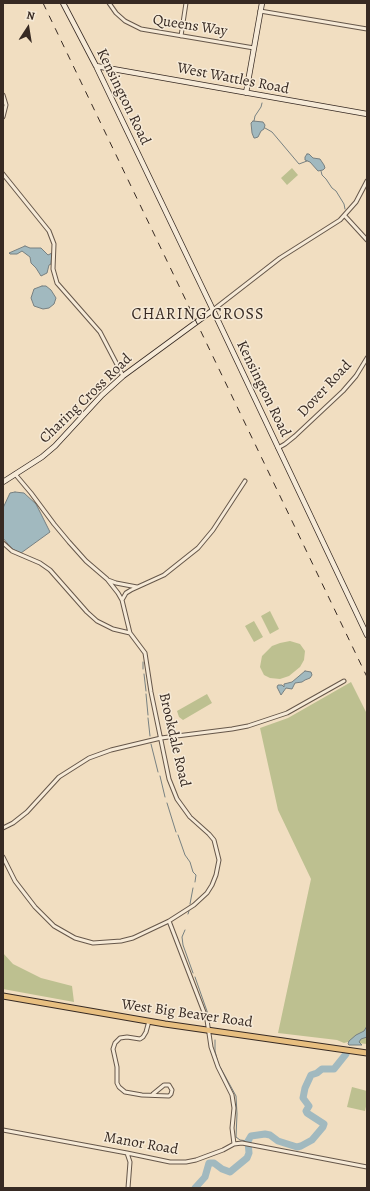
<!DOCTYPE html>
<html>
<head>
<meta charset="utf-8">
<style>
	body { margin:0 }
	#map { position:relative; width:370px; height:1191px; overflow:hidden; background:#f1dec1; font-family:Alegreya,serif }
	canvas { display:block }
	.frame { position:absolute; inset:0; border:4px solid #372a23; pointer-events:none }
	.north { position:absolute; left:8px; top:8px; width:40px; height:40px; -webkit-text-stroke:3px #f6ead7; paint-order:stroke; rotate:12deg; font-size:11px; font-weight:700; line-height:16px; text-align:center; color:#372a23 }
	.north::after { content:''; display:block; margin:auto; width:14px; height:18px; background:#372a23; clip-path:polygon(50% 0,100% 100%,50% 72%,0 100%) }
</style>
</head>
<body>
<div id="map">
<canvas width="370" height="1191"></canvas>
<div class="frame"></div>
<div class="north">N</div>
</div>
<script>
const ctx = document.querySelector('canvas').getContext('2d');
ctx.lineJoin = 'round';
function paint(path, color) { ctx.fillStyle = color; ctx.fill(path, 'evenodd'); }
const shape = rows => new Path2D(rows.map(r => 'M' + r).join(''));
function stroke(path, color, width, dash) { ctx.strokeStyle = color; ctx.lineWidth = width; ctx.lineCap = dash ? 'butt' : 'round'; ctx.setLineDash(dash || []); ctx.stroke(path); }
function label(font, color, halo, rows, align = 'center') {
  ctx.font = font + ' Alegreya,serif'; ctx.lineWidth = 3; ctx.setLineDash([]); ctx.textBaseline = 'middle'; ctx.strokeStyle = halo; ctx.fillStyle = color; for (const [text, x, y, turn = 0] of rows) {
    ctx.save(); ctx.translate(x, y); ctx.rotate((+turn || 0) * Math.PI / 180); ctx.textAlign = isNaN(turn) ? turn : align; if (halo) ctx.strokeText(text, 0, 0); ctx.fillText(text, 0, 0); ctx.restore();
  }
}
paint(shape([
	[292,168,298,175,287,185,281,178],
	[270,611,279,629,270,634,261,616],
	[254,621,263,637,254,642,245,626],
	[290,641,300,644,305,651,304,660,300,667,289,676,280,679,270,678,264,675,260,667,262,656,272,646,280,643],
	[351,682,367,714,367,1044,348,1042,344,1043,337,1040,278,1033,311,879,278,810,260,728,288,718],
	[207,694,212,703,183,720,179,717,177,711],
	[3,953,13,964,41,978,72,986,74,1002,3,989],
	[352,1087,367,1091,367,1102,365,1111,347,1107]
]), '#bdc090');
const water = shape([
	[253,121,263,122,265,125,264,129,261,131,258,137,255,138,254,138,252,133,251,123,253,121],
	[307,154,309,154,313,158,320,159,324,165,325,168,323,170,318,171,310,162,305,160,305,157,307,154],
	[25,246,30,248,41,248,48,255,52,253,51,264,49,265,47,273,41,276,36,268,31,263,30,257,22,251,17,254,10,254,9,253,25,246],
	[42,286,46,286,51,290,56,298,54,304,49,308,43,309,34,306,31,298,34,289,42,286],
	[15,492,24,493,36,504,50,532,21,553,12,549,3,538,3,508,10,493,15,492],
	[305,671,311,672,312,675,310,678,305,680,302,682,295,683,292,689,286,688,281,695,277,687,278,685,282,685,284,687,284,684,292,682,305,671],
	[367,1026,367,1037,361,1039,359,1042,362,1045,349,1045,348,1044,349,1041,356,1035,364,1031,367,1026]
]);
paint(water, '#a1b9bf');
stroke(water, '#778081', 1);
stroke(shape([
	[254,121,255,116,261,107,262,103],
	[265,128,272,132,299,164,307,161],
	[321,171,322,175,326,179,332,188,336,191,344,204,345,209],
	[143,662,143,669],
	[144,674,146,691],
	[146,694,148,715],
	[148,718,150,736],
	[151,744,158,772],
	[160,776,165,797],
	[167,803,176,832],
	[178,835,185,855,190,862,193,872,196,875,195,882],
	[190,904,193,888],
	[188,914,189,911],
	[185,930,182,937,183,945,193,973],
	[195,977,208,1014,211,1018],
	[215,1040,215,1051,218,1063,236,1096,237,1114,236,1137,240,1140,248,1141]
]), '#778081', 1);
stroke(shape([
	[195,1188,205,1177,209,1163,214,1163,222,1169,230,1172,247,1158,249,1153,248,1141,251,1136,265,1134,270,1135,278,1141,297,1147,301,1146,312,1140,323,1127,324,1124,307,1113,306,1111,309,1106,303,1098,305,1088,311,1075,317,1073,322,1069,334,1069,346,1054]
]), '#a1b9bf', 7);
const street = shape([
	[109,3,116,13,125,21,141,29,254,48],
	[260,11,367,29],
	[181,36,186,3],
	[3,95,6,105,3,117],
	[3,174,49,231,54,244,53,269,57,283,100,332,123,376],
	[345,216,367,240],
	[213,310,280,258,340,220,356,202,367,181],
	[278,448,285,444,295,436,343,391,356,376,367,358],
	[15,474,31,493,54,524,69,542,86,561,107,579,118,593,122,600,130,633,145,653,151,692,169,779,177,799,190,817,209,834,214,840,219,860,216,875,212,885,207,893,194,905,169,921,207,1020,211,1047,218,1067,232,1095,234,1108,232,1128,234,1144],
	[3,543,12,551,40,563,50,570,87,612,97,621,113,629,130,633],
	[108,580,116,583,137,587],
	[122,600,126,593,131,590,164,575,198,548,213,530,245,481],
	[3,828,13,823,27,812,59,777,89,758,111,750,161,738,232,729,248,726,287,713,344,681],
	[3,857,15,881,35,907,54,926,75,938,93,943,121,941,133,938,169,921],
	[149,1021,146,1032,143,1037,140,1039,127,1037,120,1038,115,1043,113,1049,117,1067,117,1083,119,1087,125,1092,142,1095,169,1096,171,1094,172,1090,169,1085,164,1085,153,1094],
	[3,1130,127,1153,170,1162,186,1162,196,1160,223,1150,234,1144,242,1143,367,1167],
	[127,1153,130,1162,128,1188]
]);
const secondary = shape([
	[63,3,96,66,213,310,367,635],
	[96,66,367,114],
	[246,93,262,3],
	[3,482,42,457,55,446,102,395,123,376,213,310]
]);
const primary = shape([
	[3,996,165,1024,367,1053]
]);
stroke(street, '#66574a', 5);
stroke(secondary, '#372a23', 6);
stroke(primary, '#372a23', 7);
stroke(street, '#f6ead7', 3);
stroke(secondary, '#f6ead7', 4.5);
stroke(primary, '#e8bf80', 5);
stroke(shape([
	[43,3,367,677]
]), '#372a23', 1, [7, 7]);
label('15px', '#372a23', '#f6ead7', [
	["Queens Way",190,26,9],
	["West Wattles Road",233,79,11],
	["Kensington Road",123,97,64],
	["Kensington Road",263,389,64],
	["Dover Road",325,389,-47],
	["Charing Cross Road",86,399,-44],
	["Brookdale Road",174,740,77],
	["West Big Beaver Road",187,1014,8],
	["Manor Road",141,1144,10]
]);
ctx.letterSpacing = '1px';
label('16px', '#372a23', '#f6ead7', [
	["CHARING CROSS",198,315]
]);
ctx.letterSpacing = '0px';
</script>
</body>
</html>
